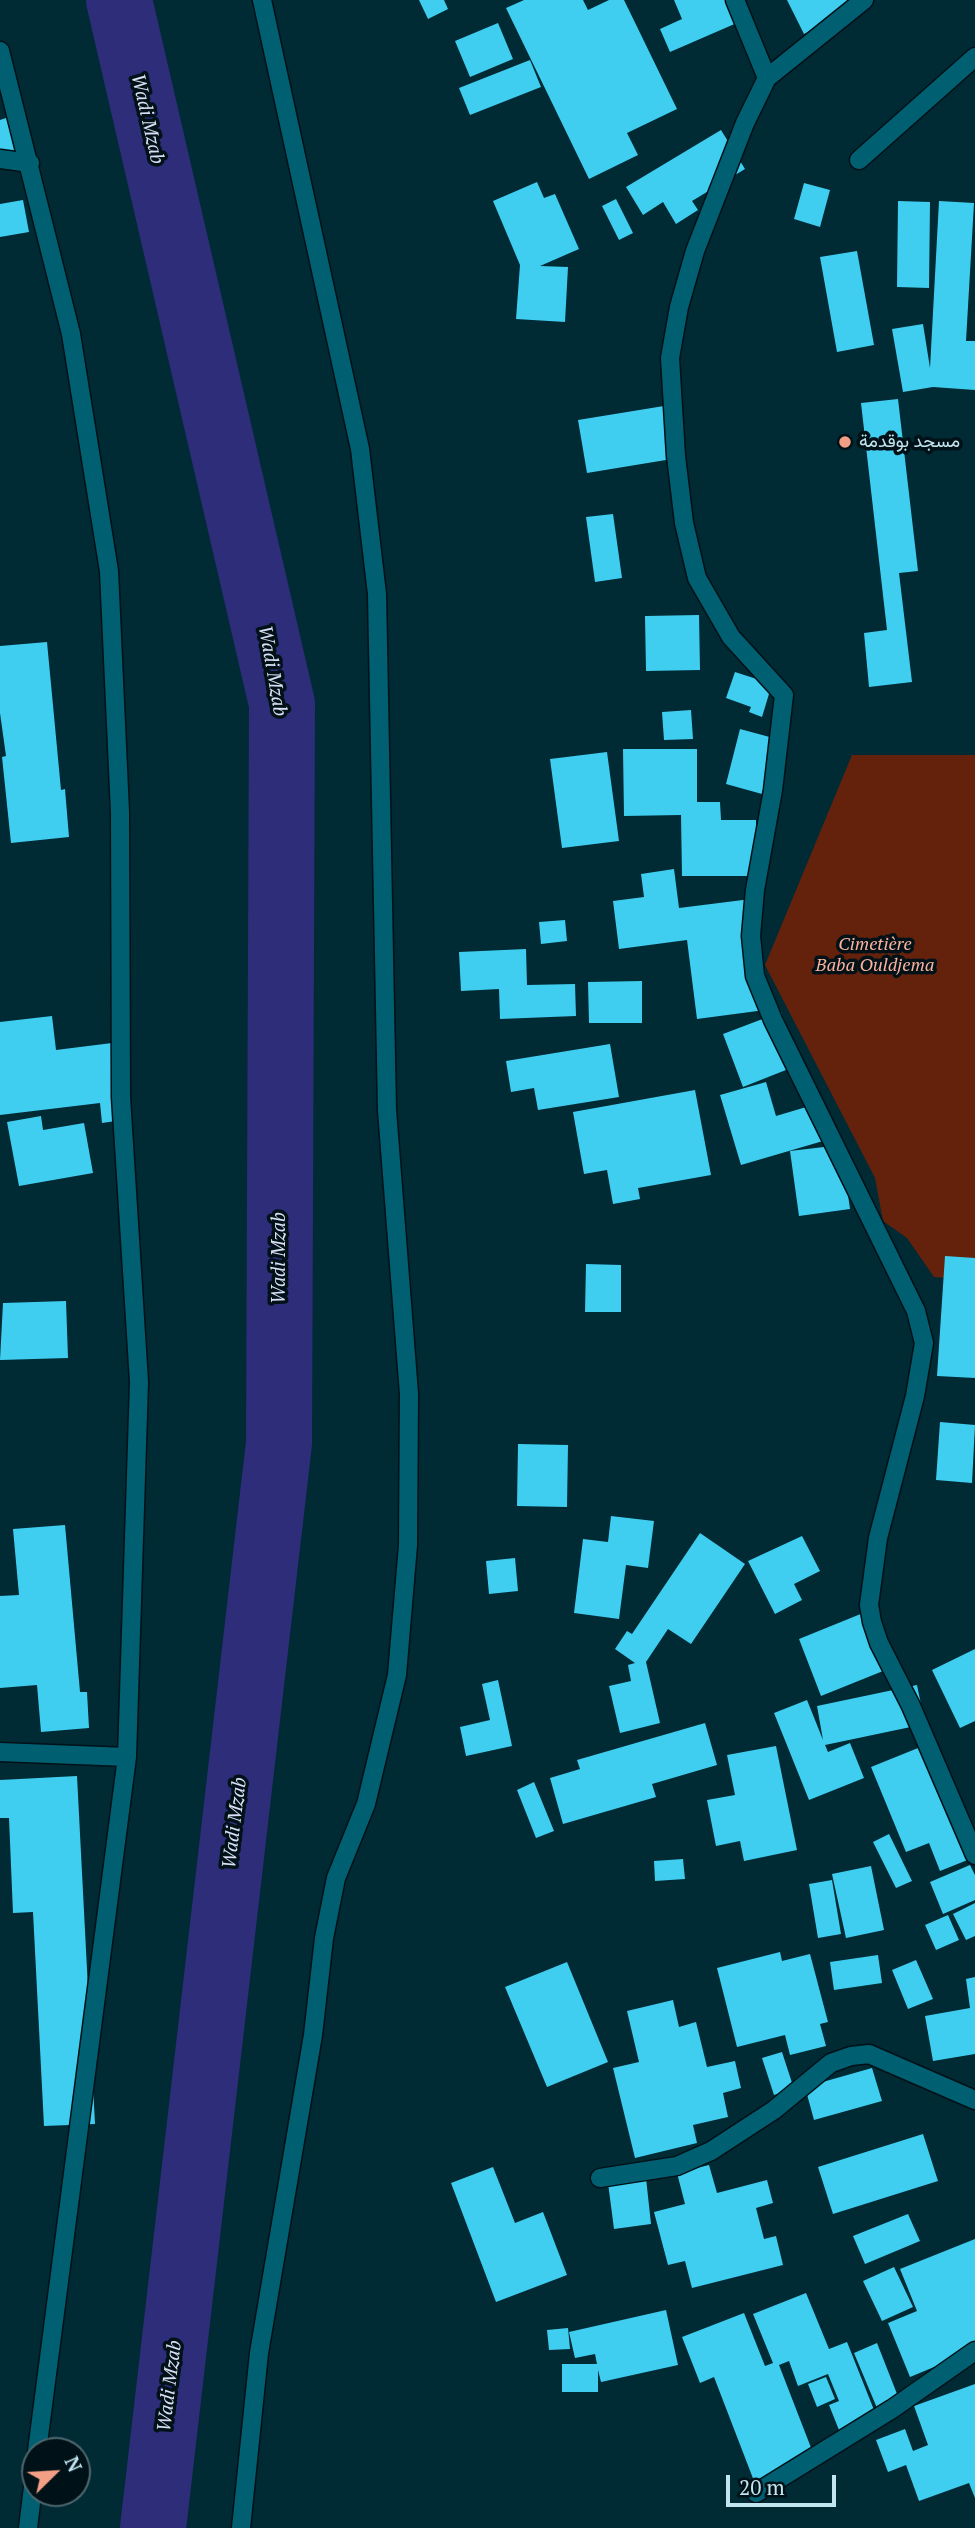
<!DOCTYPE html>
<html>
<head>
<meta charset="utf-8">
<style>
	body { margin:0 }
	#map { position:relative; width:975px; height:2528px; overflow:hidden; background:#002a34; font-family:"PT Serif",serif }
	canvas { display:block }
	.north { position:absolute; left:21px; top:2437px; width:70px; height:70px; box-sizing:border-box; background:#001117; border:2px solid #4e666e; border-radius:50%; rotate:66deg; font-size:19px; font-weight:700; line-height:28px; text-align:center; color:#c2e6f0 }
	.north::after { content:''; display:block; margin:auto; width:24px; height:32px; background:#f39f85; clip-path:polygon(50% 0,100% 100%,50% 72%,0 100%) }
	.scale { position:absolute; left:726px; top:2475px; width:110px; height:32px; box-sizing:border-box; border:4px solid #c2e6f0; border-top:0; padding-left:9px; font-size:21px; line-height:24px; white-space:nowrap; color:#c2e6f0; -webkit-text-stroke:5px #001117; paint-order:stroke }
</style>
</head>
<body>
<div id="map">
<canvas width="975" height="2528"></canvas>
<div class="north">N</div>
<div class="scale">20 m</div>
</div>
<script>
const ctx = document.querySelector('canvas').getContext('2d');
ctx.lineJoin = 'round';
function paint(path, color) { ctx.fillStyle = color; ctx.fill(path, 'evenodd'); }
const shape = rows => new Path2D(rows.map(r => 'M' + r).join(''));
function stroke(path, color, width, dash) { ctx.strokeStyle = color; ctx.lineWidth = width; ctx.lineCap = dash ? 'butt' : 'round'; ctx.setLineDash(dash || []); ctx.stroke(path); }
function label(font, color, halo, rows, align = 'center') {
  ctx.font = font + ' "PT Serif",Vazirmatn,serif'; ctx.lineWidth = 7; ctx.setLineDash([]); ctx.textBaseline = 'middle'; ctx.strokeStyle = halo; ctx.fillStyle = color; for (const [text, x, y, turn = 0] of rows) {
    ctx.save(); ctx.translate(x, y); ctx.rotate((+turn || 0) * Math.PI / 180); ctx.textAlign = isNaN(turn) ? turn : align; if (halo) ctx.strokeText(text, 0, 0); ctx.fillText(text, 0, 0); ctx.restore();
  }
}
paint(shape([
	[852,755,975,755,975,1280,934,1277,907,1238,883,1221,875,1178,765,965]
]), '#64220d');
stroke(shape([
	[119,0,282,704,279,1443,153,2528]
]), '#2d2d79', 66);
paint(shape([
	[419,0,444,0,448,9,428,19],
	[524,0,583,0,588,10,609,0,624,0,677,109,627,133,638,155,589,179,506,8],
	[674,0,738,0,746,19,670,52,660,29,682,19],
	[787,0,865,0,867,3,804,34],
	[498,23,513,59,470,77,455,41],
	[530,60,541,87,470,115,459,88],
	[12,116,26,159,0,165,0,120],
	[721,130,745,169,692,201,698,210,676,224,663,202,643,215,626,187],
	[537,182,544,198,555,194,579,249,540,266,568,267,565,322,516,319,520,265,493,201],
	[804,183,830,190,820,227,794,219],
	[616,199,633,233,619,240,602,206],
	[23,200,29,232,0,237,0,204],
	[898,201,930,202,929,288,897,287],
	[939,201,974,203,966,341,975,341,975,390,933,387,903,392,892,329,923,324,930,368],
	[857,251,874,345,837,352,820,257],
	[898,399,918,571,899,573,912,682,869,687,864,633,887,630,861,403],
	[670,405,678,458,587,473,578,420],
	[613,514,622,578,595,582,586,517],
	[699,615,700,670,646,671,645,616],
	[47,642,61,790,65,789,69,837,11,843,2,757,6,756,0,713,0,646],
	[735,672,772,684,762,717,749,712,751,707,726,698],
	[691,710,693,739,664,740,662,712],
	[740,729,777,739,762,794,726,784],
	[623,749,697,749,697,802,720,802,721,820,756,820,757,876,682,876,681,815,624,816],
	[607,752,619,841,562,848,550,759],
	[674,869,679,908,751,899,765,1010,697,1019,687,940,619,949,613,901,644,897,641,874],
	[565,920,567,941,541,944,539,922],
	[526,949,527,985,575,984,576,1016,500,1019,499,989,461,991,459,952],
	[642,981,642,1023,589,1023,588,982],
	[781,1012,801,1064,743,1087,723,1034],
	[52,1016,56,1050,120,1042,129,1119,102,1123,100,1103,0,1115,0,1022],
	[610,1044,619,1097,538,1110,534,1088,511,1092,506,1061],
	[766,1082,776,1116,813,1105,823,1141,741,1165,720,1095],
	[695,1090,711,1175,638,1188,640,1199,613,1204,607,1170,584,1174,573,1112],
	[41,1116,43,1130,84,1123,93,1173,19,1186,7,1122],
	[841,1145,850,1209,799,1216,790,1151],
	[945,1256,975,1258,975,1378,937,1376],
	[586,1264,621,1265,621,1312,585,1312],
	[66,1301,68,1358,0,1360,3,1303],
	[940,1422,975,1425,972,1483,936,1480],
	[518,1444,568,1445,567,1507,517,1506],
	[611,1516,654,1521,648,1568,626,1565,619,1619,574,1613,583,1539,608,1542],
	[65,1525,80,1692,87,1692,89,1728,41,1732,37,1685,0,1688,0,1596,19,1595,13,1529],
	[700,1533,745,1564,691,1644,668,1629,646,1662,660,1723,620,1733,609,1686,631,1681,628,1665,635,1663,615,1649,627,1631,632,1634],
	[802,1536,820,1571,794,1584,802,1600,775,1614,748,1561],
	[515,1558,518,1591,489,1594,486,1561],
	[868,1611,883,1630,898,1665,821,1696,799,1639],
	[975,1649,975,1721,960,1728,932,1670],
	[498,1680,512,1746,466,1756,460,1727,490,1720,482,1684],
	[917,1685,925,1724,825,1745,828,1752,850,1743,864,1778,809,1800,774,1713,807,1700,823,1740,817,1706],
	[705,1723,717,1765,652,1784,656,1797,563,1824,550,1778,580,1769,577,1760],
	[776,1746,797,1850,744,1861,740,1841,716,1846,707,1800,735,1795,727,1755],
	[923,1746,975,1857,940,1871,929,1843,906,1852,871,1767],
	[77,1776,95,2124,44,2126,33,1912,13,1913,9,1818,0,1818,0,1780],
	[534,1782,554,1831,536,1838,517,1790],
	[889,1834,912,1881,896,1888,873,1842],
	[683,1859,685,1879,655,1881,654,1861],
	[970,1865,975,1875,975,1900,943,1914,930,1882],
	[871,1866,884,1930,846,1938,832,1874],
	[832,1880,841,1934,818,1938,809,1884],
	[975,1903,975,1936,966,1940,953,1914],
	[948,1915,959,1940,936,1950,925,1925],
	[780,1952,782,1961,810,1954,828,2022,820,2024,826,2046,790,2055,785,2035,737,2047,717,1968],
	[878,1955,882,1983,834,1990,830,1962],
	[916,1960,933,1999,908,2009,892,1970],
	[567,1962,608,2062,547,2087,505,1987],
	[975,1977,975,2054,933,2061,925,2016,970,2008,966,1979],
	[673,2000,679,2027,696,2022,707,2067,735,2061,741,2088,723,2093,728,2117,693,2125,697,2143,635,2158,613,2068,639,2062,627,2011],
	[782,2052,794,2089,774,2095,762,2058],
	[872,2068,882,2101,814,2120,805,2087],
	[923,2134,938,2181,833,2214,818,2167],
	[709,2165,717,2193,767,2180,773,2203,756,2208,764,2239,776,2236,783,2265,692,2288,685,2261,668,2265,654,2212,685,2204,677,2173],
	[493,2167,515,2223,543,2212,567,2275,496,2302,451,2183],
	[646,2178,651,2224,614,2229,608,2183],
	[908,2214,920,2241,865,2264,853,2236],
	[975,2239,975,2350,910,2377,888,2323,917,2311,900,2269],
	[894,2267,913,2307,882,2321,863,2281],
	[806,2293,829,2349,847,2342,876,2415,839,2430,829,2405,839,2401,828,2374,798,2386,789,2361,779,2365,815,2458,754,2481,714,2377,700,2383,682,2337,744,2313,765,2366,773,2363,753,2314],
	[666,2310,678,2365,601,2382,598,2370,598,2392,562,2392,562,2364,597,2364,595,2354,575,2358,569,2332],
	[568,2328,570,2349,549,2350,547,2330],
	[877,2343,899,2399,877,2408,854,2353],
	[826,2377,835,2399,817,2407,808,2384],
	[975,2384,975,2498,969,2483,919,2501,906,2465,888,2472,876,2440,905,2429,913,2451,928,2445,914,2406]
]), '#3fcef0');
const minor = shape([
	[735,0,767,78],
	[864,0,767,78,745,123,695,251,679,307,670,358,676,456,684,523,697,578,731,637,784,695,773,790,755,890,751,936,755,976,773,1020,916,1311,924,1343,915,1396,878,1538,869,1605,872,1622,879,1643,911,1706,975,1855],
	[0,51,71,334,109,571,120,812,121,1097,139,1382,127,1757,37,2451],
	[0,159,30,163],
	[859,160,975,57],
	[0,1752,127,1757],
	[600,2178,677,2166,711,2151,774,2110,831,2063,851,2056,869,2054,975,2100],
	[756,2493,892,2409,975,2351],
	[28,2528,35,2470],
	[241,2528,259,2353,313,2035,324,1938,336,1878,366,1804,397,1675,408,1545,409,1394,387,1110,377,594,360,449,262,0]
]);
stroke(minor, '#001117', 21);
stroke(minor, '#005f71', 18);
for (const [x, y, r, color] of [
	[845,442,7,"#f39f85"]
]) { const dot = new Path2D(); dot.arc(x, y, r, 0, 2 * Math.PI); ctx.fillStyle = color; ctx.fill(dot); stroke(dot, '#001117', 2.5); }
label('18px', '#c2e6f0', '#001117', [
	["مسجد بوقدمة",859,442]
], 'left');
label('italic 18px', '#fdb29c', '#001117', [
	["Cimetière",875,945],
	["Baba Ouldjema",875,966]
]);
label('italic 19px', '#dce0f7', '#001117', [
	["Wadi Mzab",147,119,77],
	["Wadi Mzab",272,671,80],
	["Wadi Mzab",280,1258,-90],
	["Wadi Mzab",235,1823,-83],
	["Wadi Mzab",170,2386,-83]
]);
</script>
</body>
</html>
